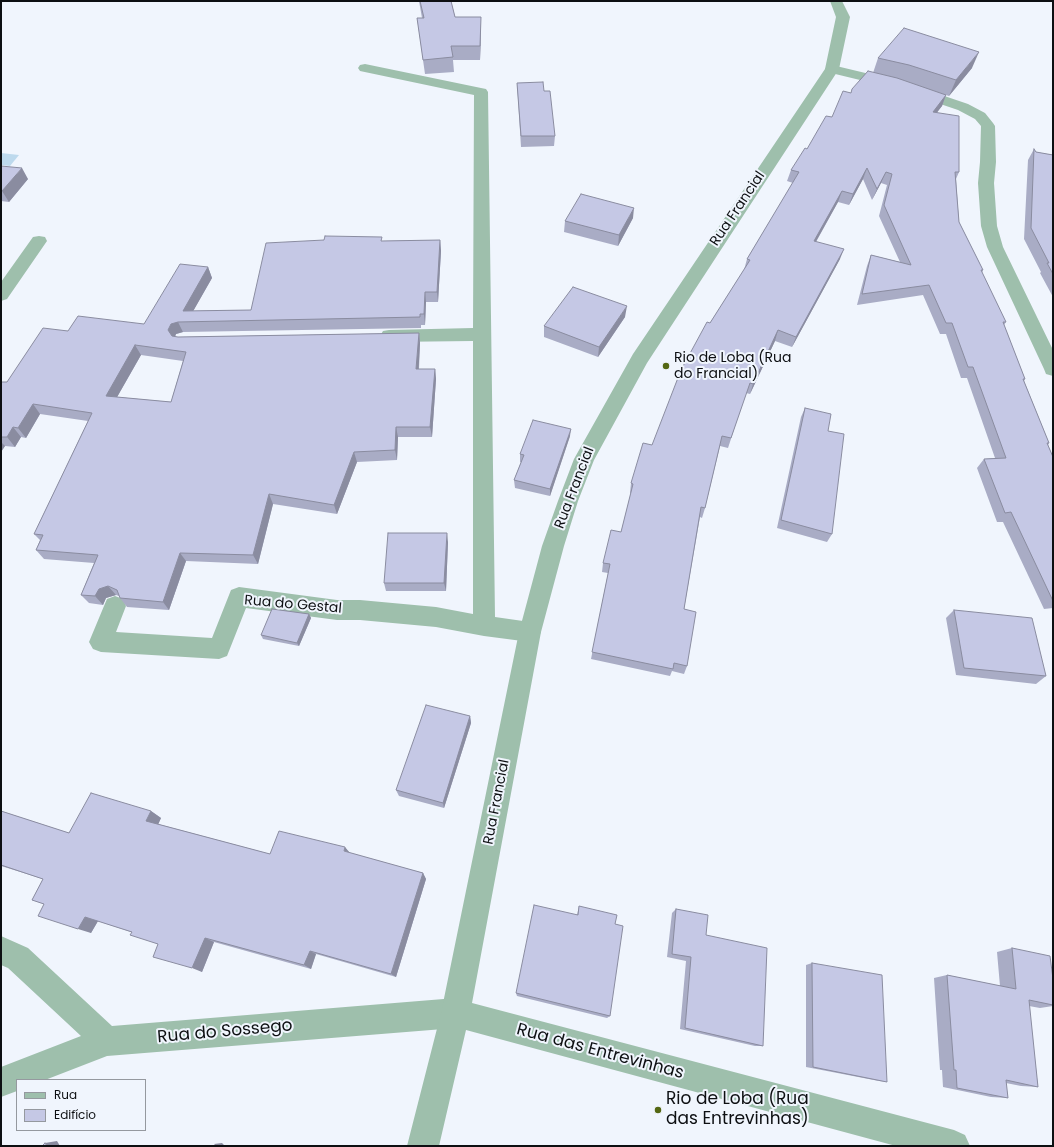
<!DOCTYPE html>
<html>
<head>
<meta charset="utf-8">
<style>
	body { margin:0 }
	#map { position:relative; width:1054px; height:1147px; overflow:hidden; background:#f0f5fd; font-family:Poppins,sans-serif }
	canvas { display:block }
	.frame { position:absolute; inset:0; border:2px solid #0d0f12; pointer-events:none }
	.legend { position:absolute; left:16px; top:1079px; width:130px; height:52px; box-sizing:border-box; background:#f0f5fd; border:1px solid #95999f; margin:0; padding:5px 7px; list-style:none; font-size:12px; color:#0d0f12 }
	.legend li { display:flex; align-items:center; gap:8px; height:20px }
	.legend b { width:20px; border:1px solid #95999f }
</style>
</head>
<body>
<div id="map">
<canvas width="1054" height="1147"></canvas>
<div class="frame"></div>
<ul class="legend">
<li><b style="height:5px;background:#9ebfac"></b>Rua</li>
<li><b style="height:11px;background:#c5c8e5"></b>Edifício</li>
</ul>
</div>
<script>
const ctx = document.querySelector('canvas').getContext('2d');
ctx.lineJoin = 'round';
function paint(path, color) { ctx.fillStyle = color; ctx.fill(path, 'evenodd'); }
const shape = rows => new Path2D(rows.map(r => 'M' + r).join(''));
function stroke(path, color, width, dash) { ctx.strokeStyle = color; ctx.lineWidth = width; ctx.lineCap = dash ? 'butt' : 'round'; ctx.setLineDash(dash || []); ctx.stroke(path); }
function label(font, color, halo, rows, align = 'center') {
  ctx.font = font + ' Poppins,sans-serif'; ctx.lineWidth = 4; ctx.setLineDash([]); ctx.textBaseline = 'middle'; ctx.strokeStyle = halo; ctx.fillStyle = color; for (const [text, x, y, turn = 0] of rows) {
    ctx.save(); ctx.translate(x, y); ctx.rotate((+turn || 0) * Math.PI / 180); ctx.textAlign = isNaN(turn) ? turn : align; if (halo) ctx.strokeText(text, 0, 0); ctx.fillText(text, 0, 0); ctx.restore();
  }
}
paint(shape([
	[1,153,19,155,10,166,1,165]
]), '#bdd9ed');
paint(shape([
	[365,64,481,88,486,89,488,92,495,617,530,622,538,625,541,632,538,639,530,642,484,636,436,627,360,620,337,620,246,608,227,656,219,659,101,652,93,649,89,642,104,606,107,599,115,596,123,599,126,606,116,632,212,638,231,590,239,587,337,600,360,600,436,607,473,614,473,341,389,342,383,341,380,336,383,331,389,330,473,328,474,95,360,71,358,68,360,65,365,64],
	[832,65,903,82,968,104,985,113,993,123,995,126,996,162,994,183,997,226,1003,247,1053,350,1053,376,1046,374,1044,369,987,247,981,226,978,183,980,162,981,126,975,119,958,110,893,88,827,72,825,69,827,66,832,65],
	[39,236,45,237,47,241,7,299,1,301,1,282,33,237,39,236],
	[1,936,28,948,112,1026,456,998,466,1003,471,1013,466,1023,456,1028,107,1056,45,1080,17,1080,17,1091,1,1097,1,1067,81,1036,8,968,1,965,1,936]
]), '#9ebfac');
paint(shape([
	[830,1,842,1,850,17,839,69,647,363,594,460,578,501,564,546,541,632,472,1003,954,1130,965,1135,970,1146,896,1146,466,1030,439,1146,407,1146,441,1013,519,632,542,546,558,501,574,459,633,354,825,69,836,17,830,1]
]), '#9ebfac');
paint(shape([
	[419,1,451,1,455,17,481,31,480,60,453,60,454,72,425,74,417,18,422,18],
	[878,58,972,68,949,96,946,95,942,106,937,112,959,172,956,179,959,222,983,270,982,273,1006,322,1004,325,1025,379,1024,381,1049,443,1048,445,1053,457,1053,608,1044,609,1003,522,997,522,977,468,984,459,995,458,967,378,961,378,946,334,940,334,923,295,857,305,867,266,871,255,900,262,879,216,887,185,881,183,872,200,863,179,849,205,838,202,816,242,840,259,792,347,775,341,750,394,746,393,728,448,720,446,705,508,702,518,700,517,684,609,687,666,684,674,672,671,670,676,591,659,608,573,602,572,603,563,621,532,631,493,630,493,631,483,652,445,710,323,744,270,747,259,793,183,787,181,791,170,851,93,873,73],
	[517,83,544,91,555,136,554,146,521,147],
	[1034,149,1036,152,1053,155,1053,297,1040,273,1041,272,1024,239,1028,160],
	[1,166,28,179,9,202,1,201],
	[633,218,618,246,564,232,565,221],
	[440,240,441,251,438,302,426,302,425,325,421,325,421,328,183,332,176,334,175,337,178,337,419,333,420,343,419,369,435,369,436,379,432,437,398,437,397,460,357,462,337,514,273,504,258,564,186,561,169,610,127,607,120,598,119,596,116,595,106,598,103,605,89,603,81,595,94,563,44,559,36,550,40,540,34,534,88,421,40,414,26,438,21,437,15,447,5,446,1,452,1,382,7,382,68,331,144,324,208,267,212,278,193,311,251,310,382,241],
	[141,355,183,361,171,402,117,397],
	[625,317,598,357,544,337,544,326],
	[805,408,832,534,827,542,777,528,801,417],
	[570,436,550,496,515,488,514,480,521,462,520,462,520,454],
	[448,542,446,591,386,591,384,583],
	[954,610,1046,676,1036,684,956,675,946,618],
	[309,614,311,618,299,646,263,639,261,635],
	[470,716,471,723,444,808,399,796,396,790],
	[1,811,69,833,151,811,161,818,158,824,270,854,350,853,423,873,426,879,396,977,316,954,311,969,214,942,202,972,158,944,131,932,98,921,91,933,44,904,32,900,43,879,1,866],
	[579,906,615,924,610,1016,607,1018,517,996,516,993,577,915],
	[676,909,706,935,763,1046,755,1046,680,1029,686,961,667,957,672,913],
	[1012,948,1053,979,1053,1006,1040,1008,1029,1006,1038,1087,1021,1086,1006,1083,1008,1098,991,1097,943,1087,942,1070,940,1070,934,978,947,975,1000,986,997,952],
	[812,963,887,1082,879,1081,806,1067,806,965]
]), '#a9acc5');
paint(shape([
	[481,17,481,31,480,60,480,46],
	[979,52,972,68,949,96,956,80],
	[946,95,942,106,929,123,933,112],
	[22,168,28,179,9,202,2,191],
	[867,168,863,179,849,205,853,194],
	[886,172,881,183,872,200,877,189],
	[842,191,838,202,810,252,814,241],
	[634,208,633,218,618,246,619,235],
	[440,240,441,251,438,302,437,292],
	[844,249,840,259,792,347,796,337],
	[208,267,212,278,187,322,183,311],
	[425,292,426,302,425,325,424,314],
	[627,306,625,317,598,357,599,347],
	[178,322,183,332,176,334,173,341,168,330,171,324],
	[778,330,775,341,750,394,753,384],
	[419,333,420,343,418,379,416,369],
	[135,345,141,355,112,406,106,396],
	[435,369,436,379,432,437,430,427],
	[33,404,40,414,26,438,18,428],
	[13,427,21,437,15,447,7,437],
	[396,427,398,437,397,460,395,450],
	[571,429,570,436,550,496,550,489],
	[1,442,5,446,1,452],
	[354,452,357,462,337,514,334,505],
	[269,494,273,504,258,564,253,555],
	[447,533,448,542,446,591,444,583],
	[180,553,186,561,169,610,163,602],
	[108,586,116,595,106,598,103,605,95,596,99,589],
	[309,614,311,618,299,646,297,643],
	[470,716,471,723,444,808,443,803],
	[151,811,161,818,157,827,146,821],
	[345,847,350,853,344,851],
	[423,873,426,879,396,977,391,974],
	[85,917,98,921,91,933,78,929],
	[205,938,214,942,202,972,192,968],
	[310,951,316,954,311,969,304,965],
	[57,1141,60,1146,47,1146,45,1143],
	[222,1143,225,1146,216,1146,214,1144]
]), '#8a8ca0');
const building = shape([
	[420,1,451,1,455,17,481,17,480,46,451,46,453,57,423,60,417,18,424,18,420,1],
	[904,28,979,52,956,80,909,65,878,58,904,28],
	[868,71,897,78,946,95,933,112,959,116,959,172,955,172,959,222,983,270,981,270,1006,322,1003,322,1025,379,1023,379,1049,443,1047,443,1053,457,1053,601,1011,512,1005,513,984,459,1006,458,973,367,968,367,952,323,946,323,929,285,862,294,871,255,911,265,884,205,892,174,886,172,877,189,867,168,853,194,842,191,814,241,844,249,796,337,778,330,753,384,750,383,731,438,722,436,705,508,701,507,684,609,696,612,687,666,674,663,673,669,592,652,610,564,603,563,611,530,621,532,633,484,631,483,643,443,652,445,681,370,707,322,710,323,750,260,747,259,799,172,791,170,805,148,807,149,826,116,832,117,843,91,851,93,852,89,868,71],
	[543,82,544,91,550,91,555,136,521,136,517,83,543,82],
	[1034,149,1036,152,1053,155,1053,274,1047,263,1049,263,1031,228,1034,149],
	[1,166,22,168,2,191,1,191,1,166],
	[581,194,634,208,619,235,565,221,581,194],
	[325,236,382,237,381,241,440,240,437,292,425,292,424,314,420,314,420,317,178,322,171,324,168,330,172,336,178,337,419,333,416,369,435,369,430,427,396,427,395,450,354,452,334,505,269,494,253,555,180,553,163,602,120,598,117,590,108,586,99,589,95,596,81,595,98,555,36,550,43,535,34,534,92,413,33,404,18,428,13,427,7,437,1,437,1,382,7,382,43,328,68,331,78,316,144,324,180,264,208,267,183,311,251,310,266,243,324,240,325,236],
	[135,345,186,352,171,402,106,396,135,345],
	[573,287,627,306,599,347,544,326,573,287],
	[805,408,831,414,828,431,844,434,832,534,781,520,805,408],
	[533,420,571,429,550,489,514,480,524,455,520,454,533,420],
	[388,533,447,533,444,583,384,583,388,533],
	[272,609,309,614,297,643,261,635,272,609],
	[954,610,1032,618,1046,676,964,668,954,610],
	[426,705,470,716,443,803,396,790,426,705],
	[91,793,151,811,146,821,270,854,279,831,345,847,344,851,423,873,391,974,310,951,304,965,205,938,192,968,153,957,158,944,130,935,132,932,85,917,78,929,38,916,44,904,32,900,43,879,1,865,1,811,69,833,91,793],
	[534,905,578,915,579,906,617,915,615,924,623,926,610,1016,516,993,534,905],
	[676,909,708,915,706,935,767,948,763,1046,685,1028,691,957,672,954,676,909],
	[1012,948,1050,956,1053,979,1053,1005,1029,1000,1038,1087,1006,1080,1008,1098,957,1088,956,1070,954,1070,947,975,1016,989,1012,948],
	[812,963,882,975,887,1082,813,1067,812,963],
	[45,1143,47,1146,42,1146,45,1143]
]);
paint(building, '#c5c8e5');
stroke(building, '#8a8ca0', 1);
for (const [x, y, r, color] of [
	[666,366,4,"#546713"],
	[658,1110,4,"#546713"]
]) { const dot = new Path2D(); dot.arc(x, y, r, 0, 2 * Math.PI); ctx.fillStyle = color; ctx.fill(dot); stroke(dot, '#f0f5fd', 1.5); }
label('14px', '#0d0f12', '#f0f5fd', [
	["Rua Francial",738,209,-56],
	["Rua Francial",575,488,-69],
	["Rua do Gestal",293,605,5],
	["Rua Francial",497,802,-79]
]);
label('14px', '#0d0f12', '#f0f5fd', [
	["Rio de Loba (Rua",674,358],
	["do Francial)",674,374]
], 'left');
label('17px', '#0d0f12', '#f0f5fd', [
	["Rua do Sossego",225,1032,-5],
	["Rua das Entrevinhas",600,1052,15]
]);
label('17px', '#0d0f12', '#f0f5fd', [
	["Rio de Loba (Rua",666,1100],
	["das Entrevinhas)",666,1120]
], 'left');
</script>
</body>
</html>
